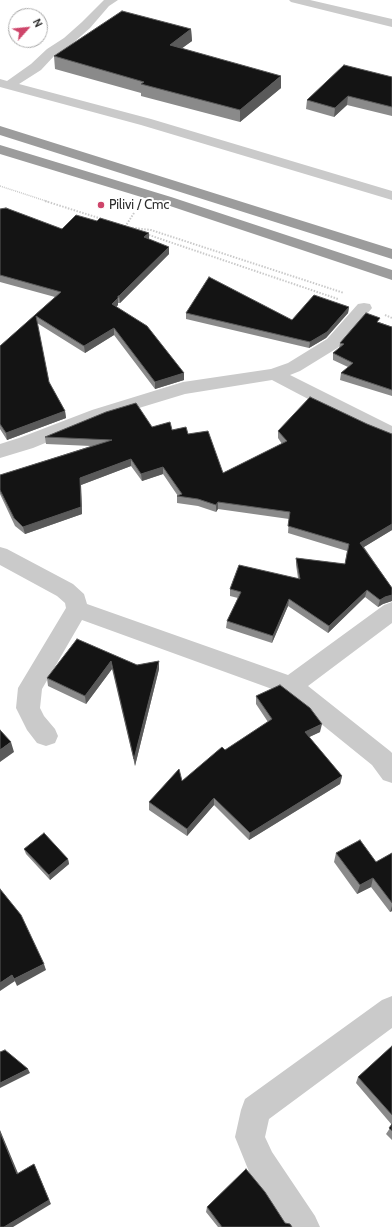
<!DOCTYPE html>
<html>
<head>
<meta charset="utf-8">
<style>
	body { margin:0 }
	#map { position:relative; width:392px; height:1227px; overflow:hidden; background:#fff; font-family:Cabin,sans-serif }
	canvas { display:block }
	.north { position:absolute; left:8px; top:8px; width:40px; height:40px; box-sizing:border-box; background:#fff; border:1px solid #ababab; border-radius:50%; rotate:63deg; font-size:11px; font-weight:700; line-height:16px; text-align:center; color:#2d2d2d }
	.north::after { content:''; display:block; margin:auto; width:14px; height:18px; background:#ce456a; clip-path:polygon(50% 0,100% 100%,50% 72%,0 100%) }
</style>
</head>
<body>
<div id="map">
<canvas width="392" height="1227"></canvas>
<div class="north">N</div>
</div>
<script>
const ctx = document.querySelector('canvas').getContext('2d');
ctx.lineJoin = 'round';
const shape = rows => new Path2D(rows.map(r => 'M' + r).join(''));
function stroke(path, color, width, dash) { ctx.strokeStyle = color; ctx.lineWidth = width; ctx.lineCap = dash ? 'butt' : 'round'; ctx.setLineDash(dash || []); ctx.stroke(path); }
function paint(path, color) { ctx.fillStyle = color; ctx.fill(path, 'evenodd'); }
function label(font, color, halo, rows, align = 'center') {
  ctx.font = font + ' Cabin,sans-serif'; ctx.lineWidth = 4; ctx.setLineDash([]); ctx.textBaseline = 'middle'; ctx.strokeStyle = halo; ctx.fillStyle = color; for (const [text, x, y, turn = 0] of rows) {
    ctx.save(); ctx.translate(x, y); ctx.rotate((+turn || 0) * Math.PI / 180); ctx.textAlign = isNaN(turn) ? turn : align; if (halo) ctx.strokeText(text, 0, 0); ctx.fillText(text, 0, 0); ctx.restore();
  }
}
stroke(shape([
	[0,186,49,202]
]), '#cacaca', 1.5, [1, 1]);
stroke(shape([
	[45,201,102,219],
	[134,213,125,227,151,230,344,293],
	[146,234,338,299],
	[385,315,392,318]
]), '#cacaca', 2, [1.5, 1.5]);
paint(shape([
	[104,0,118,0,109,6,90,28,72,44,55,55,41,70,19,84,151,119,392,191,392,200,141,125,0,87,0,79,7,81,31,64,47,49,64,38,82,22,104,0],
	[289,0,310,0,392,19,392,27,291,2,289,0],
	[364,303,370,304,372,308,339,347,300,371,290,375,392,426,392,439,367,430,272,380,185,394,106,418,33,448,0,458,0,444,19,438,92,410,183,382,271,369,288,363,327,339,358,304,364,303],
	[0,547,7,549,73,584,84,594,87,604,288,675,384,605,392,602,392,623,308,686,390,751,392,753,392,783,383,780,372,765,283,693,82,620,42,689,40,708,44,716,55,729,58,736,55,743,46,746,37,743,27,730,16,708,18,688,66,608,65,603,57,596,0,565,0,547],
	[392,996,392,1028,269,1119,265,1137,272,1152,315,1216,320,1227,285,1227,250,1174,235,1137,241,1110,245,1099,382,1000,392,996]
]), '#cacaca');
paint(shape([
	[0,126,392,249,392,259,0,135,0,126],
	[0,145,171,197,392,270,392,280,161,203,0,154,0,145]
]), '#9c9c9c');
paint(shape([
	[191,29,192,41,182,48,281,88,240,122,141,96,141,93,55,69,54,56],
	[392,77,392,116,347,105,334,117,306,109,307,100],
	[0,209,62,229,149,239,169,254,120,303,118,303,118,305,116,307,184,373,184,380,155,389,114,335,85,353,37,323,49,382,65,411,66,418,7,440,0,429,0,346,55,297,0,282],
	[349,307,348,313,326,338,309,348,186,319,186,313,292,320],
	[379,322,392,327,392,396,340,380,341,373,348,367,333,360,333,353,339,349,340,343],
	[367,424,392,434,392,530,364,547,392,588,392,601,383,604,378,607,365,597,328,633,288,606,272,643,226,628,227,621,238,598,230,596,230,589,298,578,296,565,296,558,345,564,347,551,288,533,289,519,218,509,216,512,198,506,177,503,177,496,178,496,163,474,142,481,131,466,81,485,82,514,25,534,15,526,0,494,0,475,91,446,46,444,45,437,152,427,172,430,188,434,223,473,282,444,278,438,278,431],
	[77,639,137,665,159,661,159,669,135,766,112,669,86,704,48,686,47,678],
	[256,696,320,732,309,737,342,776,340,784,249,840,214,805,187,836,149,810,149,802,182,781,225,750,268,722,256,704],
	[24,849,68,859,69,864,50,880,26,854],
	[336,853,376,862,392,853,392,911,390,912,371,887,357,894,334,862],
	[392,1046,392,1140,386,1134,392,1125,356,1083,358,1077],
	[207,1207,285,1223,292,1227,218,1227,206,1212]
]), '#8a8a8a');
paint(shape([
	[191,29,192,41,170,57,170,45],
	[281,76,281,88,240,122,240,110],
	[348,96,347,105,334,117,335,108],
	[149,233,149,240,144,237],
	[169,247,169,254,120,303,119,296],
	[118,296,118,305,112,311,112,304],
	[349,307,348,313,326,338,309,348,310,342],
	[114,328,114,335,85,353,84,346],
	[184,373,184,380,155,389,155,382],
	[65,411,66,418,7,440,6,433],
	[131,459,131,466,81,485,82,514,25,534,23,527,80,478],
	[163,467,163,474,142,481,141,474],
	[218,502,218,509,216,512,216,505],
	[392,524,392,530,359,550,360,543],
	[367,590,365,597,328,633,329,626],
	[392,595,392,601,383,604,378,607,380,600,385,597],
	[289,599,288,606,272,643,273,636],
	[111,661,112,669,86,704,85,696],
	[159,661,159,669,135,766,134,759],
	[322,724,320,732,303,740,305,732],
	[11,742,14,752,0,762,0,750],
	[342,776,340,784,249,840,250,833],
	[214,798,214,805,187,836,187,829],
	[68,859,69,864,50,880,49,875],
	[373,878,371,887,357,894,360,885],
	[392,906,392,911,390,912],
	[44,964,46,970,17,986,14,979],
	[12,975,15,981,0,991,0,983],
	[28,1069,30,1073,0,1088,0,1083],
	[0,1130,20,1178,17,1174,0,1132],
	[34,1164,51,1204,13,1227,4,1227]
]), '#5a5a5a');
const building = shape([
	[122,11,191,29,170,45,281,76,240,110,141,84,144,82,54,56,122,11],
	[344,65,392,77,392,107,348,96,335,108,307,100,344,65],
	[6,208,62,229,76,215,97,221,100,218,149,233,144,237,169,247,119,296,118,296,118,298,112,304,147,326,184,373,155,382,114,328,84,346,36,316,49,382,65,411,6,433,0,424,0,346,61,292,0,275,0,209,6,208],
	[209,277,292,320,314,295,349,307,327,332,310,342,186,313,209,277],
	[366,313,380,318,377,322,392,327,392,390,341,373,353,363,333,353,344,344,340,343,366,313],
	[310,397,367,424,392,434,392,524,360,543,392,588,392,595,385,597,380,600,367,590,329,626,289,599,273,636,227,621,241,592,230,589,239,565,300,579,296,558,345,564,349,544,288,526,290,512,218,502,216,505,198,499,177,496,182,494,163,467,141,474,131,459,80,478,81,507,23,527,14,518,0,490,0,475,112,440,45,437,106,412,136,403,152,427,170,422,172,430,186,427,188,434,208,431,223,473,287,441,278,431,310,397],
	[77,639,137,665,159,661,134,759,111,661,85,696,47,678,77,639],
	[280,685,310,708,322,724,305,732,342,776,250,833,214,798,187,829,149,802,179,769,182,781,222,747,225,750,272,719,256,696,280,685],
	[0,730,11,742,0,750,0,730],
	[44,833,68,859,49,875,24,849,44,833],
	[360,840,376,862,392,853,392,903,373,878,360,885,336,853,360,840],
	[0,889,21,915,44,964,14,979,12,975,0,983,0,889],
	[392,1046,392,1115,358,1077,392,1046],
	[5,1050,28,1069,0,1083,0,1052,5,1050],
	[392,1124,392,1131,389,1128,392,1124],
	[0,1132,17,1174,34,1164,49,1200,4,1227,0,1227,0,1132],
	[246,1169,265,1192,285,1223,290,1224,292,1227,222,1227,207,1207,246,1169]
]);
paint(building, '#141414');
stroke(building, '#5a5a5a', 1);
for (const [x, y, r, color] of [
	[101,205,4,"#ce456a"]
]) { const dot = new Path2D(); dot.arc(x, y, r, 0, 2 * Math.PI); ctx.fillStyle = color; ctx.fill(dot); stroke(dot, '#fff', 1.5); }
label('13px', '#2d2d2d', '#fff', [
	["Pilivi / Cmc",109,205]
], 'left');
</script>
</body>
</html>
